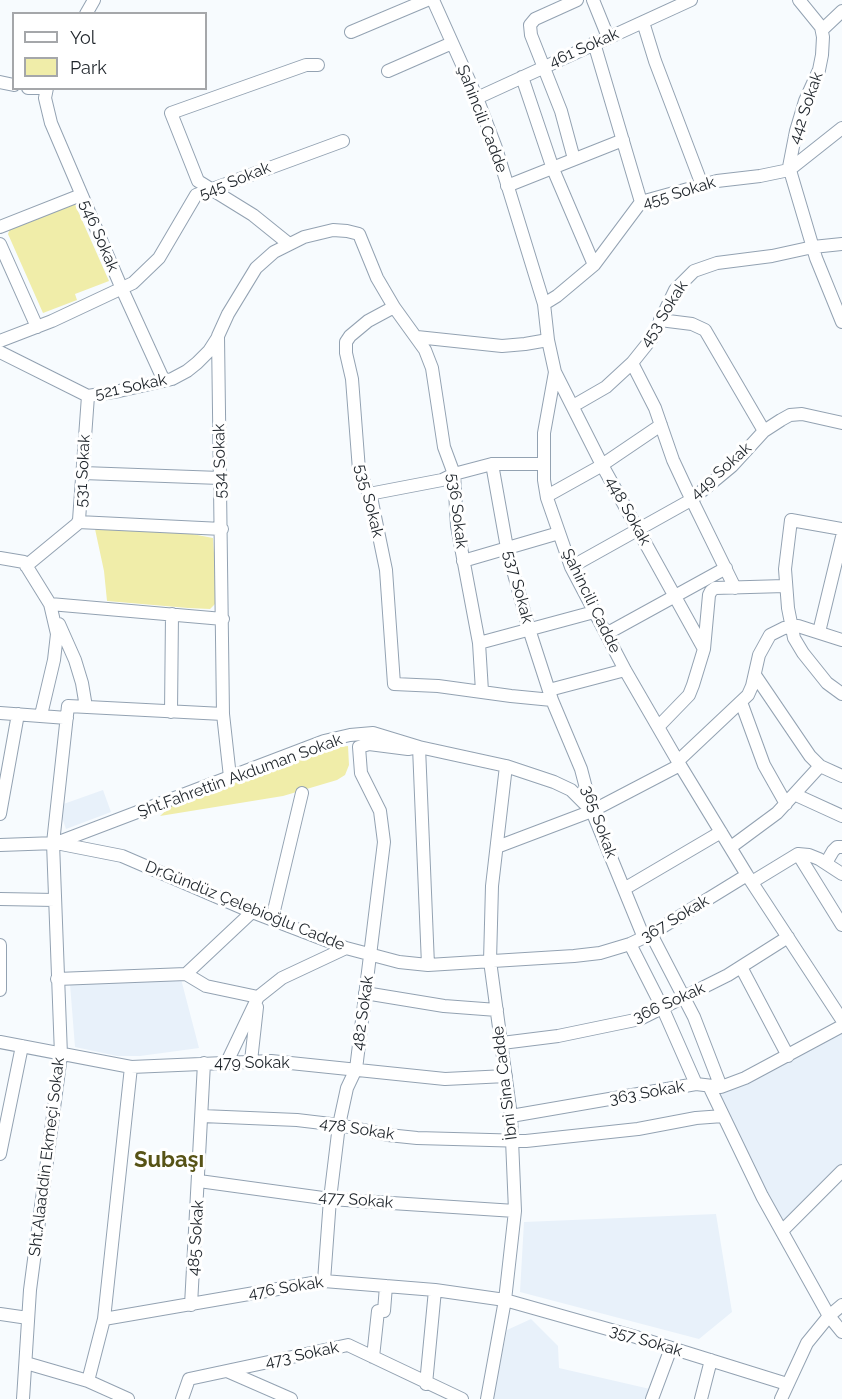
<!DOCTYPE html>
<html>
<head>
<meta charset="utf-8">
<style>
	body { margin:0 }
	#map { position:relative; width:842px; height:1399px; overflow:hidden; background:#f7fbfe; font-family:Raleway,sans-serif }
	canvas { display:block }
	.legend { position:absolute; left:12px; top:12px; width:195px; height:78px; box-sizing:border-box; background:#fff; border:2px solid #a5a7aa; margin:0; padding:8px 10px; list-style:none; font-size:18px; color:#1e242a }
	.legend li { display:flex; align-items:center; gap:12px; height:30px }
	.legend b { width:30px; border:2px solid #a5a7aa }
</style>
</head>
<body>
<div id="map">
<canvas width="842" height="1399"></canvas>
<ul class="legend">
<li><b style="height:8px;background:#fff"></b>Yol</li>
<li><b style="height:16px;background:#f0eda9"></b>Park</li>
</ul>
</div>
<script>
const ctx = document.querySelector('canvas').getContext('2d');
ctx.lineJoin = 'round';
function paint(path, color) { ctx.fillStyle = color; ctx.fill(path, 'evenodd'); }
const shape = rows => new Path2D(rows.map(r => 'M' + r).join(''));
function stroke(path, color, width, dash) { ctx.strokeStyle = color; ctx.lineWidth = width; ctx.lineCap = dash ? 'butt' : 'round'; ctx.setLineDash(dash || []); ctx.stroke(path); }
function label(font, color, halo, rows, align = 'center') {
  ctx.font = font + ' Raleway,sans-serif'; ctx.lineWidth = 6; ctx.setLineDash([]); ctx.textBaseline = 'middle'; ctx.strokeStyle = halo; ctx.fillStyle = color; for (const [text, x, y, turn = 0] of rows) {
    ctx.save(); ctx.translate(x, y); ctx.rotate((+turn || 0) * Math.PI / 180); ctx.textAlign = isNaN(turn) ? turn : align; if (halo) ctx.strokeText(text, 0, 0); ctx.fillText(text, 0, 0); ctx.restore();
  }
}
paint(shape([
	[103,790,111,812,66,829,58,806],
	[181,979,199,1048,140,1056,117,1056,75,1047,70,984],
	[842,1026,842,1170,782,1231,715,1099,721,1087],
	[716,1214,732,1312,699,1339,520,1292,524,1222],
	[531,1319,558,1346,559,1368,650,1389,648,1399,493,1399,507,1330]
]), '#e8f1fa');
paint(shape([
	[74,202,109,281,75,294,77,300,43,313,8,234,11,226],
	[95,529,187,533,213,538,217,599,215,604,210,609,188,608,107,601,104,571],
	[348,746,349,765,345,775,337,780,283,796,160,816,172,805,235,783,294,759,323,749]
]), '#f0eda9');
const minor = shape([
	[433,0,477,98,496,148,544,304,548,340,555,372,544,433,544,480,547,498,571,567,625,670,680,765,747,875,842,1020],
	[593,0,608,37],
	[799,0,821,27,823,37,822,55,819,70,805,101,796,131,789,167,816,258,842,322],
	[86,14,94,0],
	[643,22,655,61,702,185],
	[822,30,842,11],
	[351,32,427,0],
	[594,43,641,202],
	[388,71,452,43],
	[522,77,553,169,594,265],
	[0,82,14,85],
	[28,88,41,88],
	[47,88,45,98,51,123,122,289,164,381],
	[477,98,691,0],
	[574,159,561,111,531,35,530,25,535,19,577,0],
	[507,186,623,140],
	[0,227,81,195],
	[0,244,37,327],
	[289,244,253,215,198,181,171,113,306,65,318,65],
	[544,304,557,296,594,265,641,202,717,181,760,176,789,170,842,128],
	[394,307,368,321,350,336,346,342,346,353,352,379,359,470,372,502,386,570,394,684,438,686,511,696,552,700],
	[660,320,692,324,705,330,764,431],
	[417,337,502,346,525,344,548,340],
	[0,341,52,321,133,283,159,258,196,195,343,141],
	[0,352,88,396,119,391,172,379,187,371,197,363,209,351,218,337],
	[632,363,655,408,673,460,687,490,735,588],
	[555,372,602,465,704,649],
	[573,406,606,387,632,363,652,338,675,290,694,271,717,263,772,256,813,247,842,244],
	[492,464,507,548,528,626,552,700,581,769,592,811,644,938],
	[83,473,220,478],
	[369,494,442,480,454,474,492,464,543,464],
	[547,496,599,467,661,425],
	[78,522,222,529],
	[842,529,791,520,785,569,788,608,794,638,803,653,827,683,842,694],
	[0,558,24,562,50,604,57,634,54,660,41,715],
	[463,561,559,533],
	[26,566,77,524,79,520,88,396],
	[571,567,691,500,732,466,764,431,781,420,790,415,802,414,842,423],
	[50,604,223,619],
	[59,624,75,660,82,683,86,707],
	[819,632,842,537],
	[606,634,726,568],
	[479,643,594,612],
	[755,675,810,756,820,766,842,776],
	[549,690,625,670],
	[741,702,764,765,786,804],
	[171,712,172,614],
	[0,713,67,718],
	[658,727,689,695,693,685,704,649,709,595,711,591,715,588,785,586],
	[419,747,428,965],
	[678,761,748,695,752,686,759,655,770,635,784,628,798,626,842,640],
	[230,777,223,714,218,336,228,314,256,268,274,252,304,237,333,230,347,231,359,234,377,278,394,307,425,350,432,368,444,447,454,474,457,526,479,643,482,691],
	[796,795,842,816],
	[0,814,18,714],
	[56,843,324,741,350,735,373,733,419,747,506,766,554,782,571,790,592,811],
	[0,845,56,843,122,856,252,912,346,948,399,962,428,965,574,956,600,953,630,944,651,934,747,875],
	[497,847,592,811,680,765],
	[731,847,777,813,820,766],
	[798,854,842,925],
	[826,863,833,851,837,847,842,847],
	[752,882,798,854,809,855,819,859,842,874],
	[624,889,721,832],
	[0,899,55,900],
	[272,919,302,793],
	[651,934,694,1017,721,1087],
	[630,944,663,1009,696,1084],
	[0,945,0,990],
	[741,967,788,1056],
	[186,974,252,912],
	[57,979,186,974,206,986,258,997,282,978,346,948],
	[365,993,444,1006,497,1010],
	[0,1042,131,1067,271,1061,445,1079,506,1076],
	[502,1043,558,1036,640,1019,728,975,788,937],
	[251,1061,257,1007],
	[227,1062,258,997],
	[709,1086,762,1196,829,1316,842,1332],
	[202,1116,297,1120,339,1125,388,1135,417,1138,526,1141,638,1129,696,1118,723,1116],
	[511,1116,696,1084,721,1087,745,1078,842,1026],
	[0,1154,22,1046],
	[199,1181,330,1199,515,1211],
	[782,1231,842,1171],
	[324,1281,330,1199,339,1125,347,1088,356,1069,384,842,380,811,361,773,359,747,369,744,408,749,419,747],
	[191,1305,204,1063],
	[0,1314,28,1318],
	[104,1319,324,1281,435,1290,505,1300,636,1337,787,1384],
	[373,1357,378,1311,384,1311,386,1286],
	[26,1363,88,1381,128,1399],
	[227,1371,291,1399],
	[88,1381,104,1319,131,1067],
	[426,1384,435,1290],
	[23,1399,30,1290,61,1055,53,843,68,706,223,714],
	[182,1399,189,1379,348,1345,462,1399],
	[487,1399,505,1300,515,1211,511,1116,490,961,492,886,506,766],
	[652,1399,671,1348],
	[701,1399,711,1360],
	[781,1399,807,1343,829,1316,842,1305]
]);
stroke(minor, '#93a2b2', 14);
stroke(minor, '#fff', 12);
label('16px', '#1e242a', '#fff', [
	["461 Sokak",584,48,-24],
	["442 Sokak",806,108,-71],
	["Şahincili Cadde",482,119,69],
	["545 Sokak",235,181,-22],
	["455 Sokak",679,193,-17],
	["546 Sokak",99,236,67],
	["453 Sokak",664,314,-58],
	["521 Sokak",131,387,-12],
	["534 Sokak",220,461,-91],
	["531 Sokak",83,471,-87],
	["449 Sokak",721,471,-42],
	["535 Sokak",369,501,76],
	["536 Sokak",457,511,83],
	["448 Sokak",628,511,61],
	["537 Sokak",518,587,75],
	["Şahincili Cadde",591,601,64],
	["Şht.Fahrettin Akduman Sokak",240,776,-20],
	["365 Sokak",599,822,70],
	["Dr.Gündüz Çelebioğlu Cadde",245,906,22],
	["367 Sokak",675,919,-31],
	["366 Sokak",669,1003,-24],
	["482 Sokak",363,1013,-82],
	["479 Sokak",252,1063],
	["İbni Sina Cadde",505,1083,-97],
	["363 Sokak",647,1093,-10],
	["478 Sokak",357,1129,9],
	["Sht.Alaaddin Ekmeçi Sokak",47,1157,-83],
	["477 Sokak",356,1200,5],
	["485 Sokak",196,1238,-86],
	["476 Sokak",286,1288,-9],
	["357 Sokak",646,1341,17],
	["473 Sokak",302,1355,-12]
]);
label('bold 22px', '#575316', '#fff', [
	["Subaşı",169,1160]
]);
</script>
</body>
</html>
